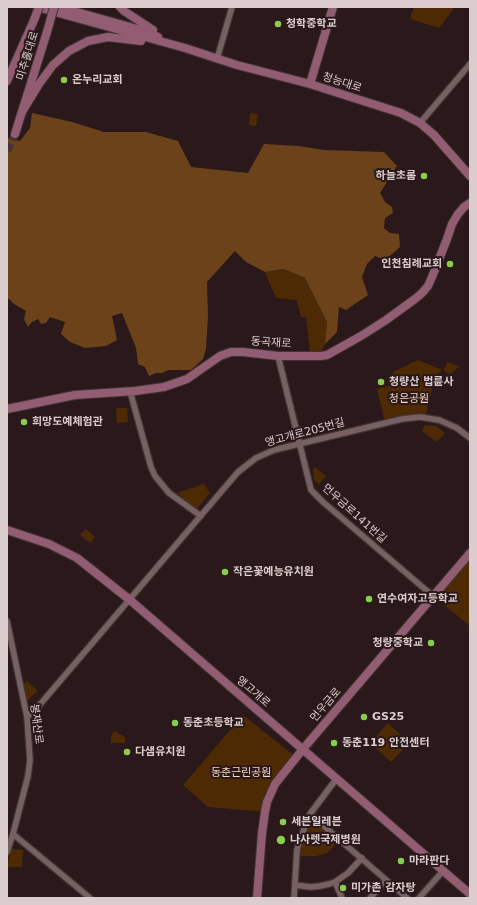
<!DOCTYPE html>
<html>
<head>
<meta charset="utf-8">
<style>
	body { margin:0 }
	#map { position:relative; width:477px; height:905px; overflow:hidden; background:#2b181a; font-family:"DejaVu Sans",sans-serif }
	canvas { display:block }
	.frame { position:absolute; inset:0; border:8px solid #dbcdce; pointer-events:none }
</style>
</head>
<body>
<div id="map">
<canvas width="477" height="905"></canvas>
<div class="frame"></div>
</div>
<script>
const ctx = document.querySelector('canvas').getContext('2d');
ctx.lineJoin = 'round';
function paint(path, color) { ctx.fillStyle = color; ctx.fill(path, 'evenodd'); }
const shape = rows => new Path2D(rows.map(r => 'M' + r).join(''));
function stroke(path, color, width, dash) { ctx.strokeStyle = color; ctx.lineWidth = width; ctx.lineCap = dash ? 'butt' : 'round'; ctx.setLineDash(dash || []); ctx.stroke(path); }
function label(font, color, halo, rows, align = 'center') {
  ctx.font = font + ' "DejaVu Sans","Noto Sans KR",sans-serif'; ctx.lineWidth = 4; ctx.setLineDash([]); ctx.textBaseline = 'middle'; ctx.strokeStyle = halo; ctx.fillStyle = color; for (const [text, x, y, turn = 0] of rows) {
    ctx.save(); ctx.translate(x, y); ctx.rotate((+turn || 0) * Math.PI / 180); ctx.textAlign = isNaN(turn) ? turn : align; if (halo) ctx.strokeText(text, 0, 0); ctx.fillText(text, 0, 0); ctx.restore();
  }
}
paint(shape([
	[414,7,455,7,439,28,410,19],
	[250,113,258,114,256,126,249,125],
	[284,269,305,278,327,322,325,344,321,352,310,352,306,317,301,317,297,300,276,298,265,272],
	[418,360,442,370,435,376,425,418,385,423,377,389,395,384,393,372],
	[447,362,459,366,450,375,444,370],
	[116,408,127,408,128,422,117,423],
	[425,425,436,426,445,433,436,442,422,431],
	[315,467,326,476,319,484,314,480,313,470],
	[204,484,210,493,196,510,177,493],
	[86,529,95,537,90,543,80,535],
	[470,553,470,626,433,596],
	[27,681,38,691,28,700,25,699,24,684],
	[243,715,296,757,275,784,265,812,208,807,183,785],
	[388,723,409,743,391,762,370,743],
	[114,731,125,737,125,743,111,743,111,736],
	[310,814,340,840,327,853,317,856,296,856],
	[11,849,23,850,22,867,8,867,9,856]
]), '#4d2a04');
paint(shape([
	[32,113,72,122,104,132,146,132,178,141,191,167,248,173,264,144,299,146,324,150,384,152,397,166,380,193,385,202,392,207,393,213,385,218,384,228,390,233,399,234,400,247,391,255,383,259,375,256,367,264,362,277,368,295,346,310,339,307,337,332,325,344,327,322,305,278,284,269,265,272,246,262,235,251,207,282,208,316,206,349,203,359,191,370,168,370,162,373,156,373,149,376,145,367,138,364,136,348,122,313,112,316,117,340,106,346,85,348,70,342,61,334,65,322,50,317,46,323,41,324,38,319,32,322,28,327,24,319,26,311,14,304,9,299,7,299,7,138,20,141,30,128]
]), '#6b4219');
stroke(shape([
	[7,151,15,134]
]), '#453335', 8, [8, 4]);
const street = shape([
	[217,59,232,7],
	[420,123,470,64],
	[278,356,311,490,323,502,433,596],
	[130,391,151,467,155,476,169,493,201,516],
	[7,621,27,717,30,760,28,776,13,834,7,852],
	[27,717,37,708,238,472,256,458,274,450,402,419,420,417,439,420,457,428,470,438],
	[310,814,407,898],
	[13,834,90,898],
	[335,882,342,898],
	[295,885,311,887,320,886,329,884,335,882,348,873,362,858],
	[294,898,297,850,299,842,310,814,337,778],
	[370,898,386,880],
	[419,898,443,871]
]);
const secondary = shape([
	[37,7,185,48,237,65,310,84,401,113,420,123,434,135,470,176],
	[59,7,141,30,158,37],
	[120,7,124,11,153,30],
	[7,81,34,20],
	[310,84,333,7],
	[22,112,39,84,53,65,69,51,88,41,108,37,141,41],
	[15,134,47,32],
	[7,409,75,395,135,391,164,387,187,379,220,356,231,352,243,352,278,356,321,356,327,355,361,336,386,320,415,299,422,293,428,286,432,277,447,239,452,224,458,214,464,207,470,203],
	[7,530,49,544,77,558,130,600,470,894],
	[257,898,262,833,265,812,267,802,275,784,303,749,470,553]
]);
stroke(street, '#423435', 8);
stroke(secondary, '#423435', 10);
stroke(street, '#776062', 5.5);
stroke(secondary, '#925c73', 8);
const secondaryBridge = shape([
	[34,20,39,7],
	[47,32,54,7]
]);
stroke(secondaryBridge, '#423435', 10, []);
stroke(secondaryBridge, '#925c73', 8);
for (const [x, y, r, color] of [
	[278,24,4,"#85cf4c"],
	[64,80,4,"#85cf4c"],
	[424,176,4,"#85cf4c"],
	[450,264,4,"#85cf4c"],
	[381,382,4,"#85cf4c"],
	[24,422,4,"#85cf4c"],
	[225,572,4,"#85cf4c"],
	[369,599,4,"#85cf4c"],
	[431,643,4,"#85cf4c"],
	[364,717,4,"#85cf4c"],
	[175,723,4,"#85cf4c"],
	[334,743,4,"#85cf4c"],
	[127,752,4,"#85cf4c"],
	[283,822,4,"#85cf4c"],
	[281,840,5,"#85cf4c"],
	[401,861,4,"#85cf4c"],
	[343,888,4,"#85cf4c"]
]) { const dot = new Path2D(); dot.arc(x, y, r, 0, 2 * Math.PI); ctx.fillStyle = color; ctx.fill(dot); stroke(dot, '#2b181a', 1.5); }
label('bold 11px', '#dbcdce', '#2b181a', [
	["청학중학교",286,24],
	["온누리교회",72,80],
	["하늘초롬",416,176,"right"],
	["인천침례교회",442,264,"right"],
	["청량산 법륜사",389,382],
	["희망도예체험관",32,422],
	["작은꽃예능유치원",233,572],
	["연수여자고등학교",377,599],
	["청량중학교",423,643,"right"],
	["GS25",372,717],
	["동춘초등학교",183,723],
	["동춘119 안전센터",342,743],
	["다샘유치원",135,752],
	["세븐일레븐",291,822],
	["나사렛국제병원",290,840],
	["마라판다",409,861],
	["미가촌 감자탕",351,888]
], 'left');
label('11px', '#dbcdce', '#2b181a', [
	["미추홀대로",28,56,-73],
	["청능대로",342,83,18],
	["동곡재로",271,343,4],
	["앵고개로205번길",305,433,-15],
	["먼우금로141번길",354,514,42],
	["앵고개로",253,692,41],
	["먼우금로",326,705,-49],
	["봉재산로",36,724,83]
]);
label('11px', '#f8d8bc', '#2b181a', [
	["청은공원",409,399],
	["동춘근린공원",241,773]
]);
</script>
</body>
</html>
